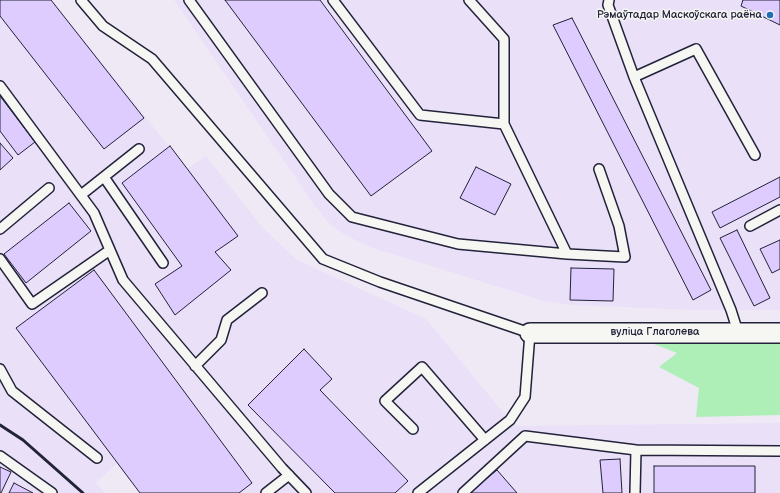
<!DOCTYPE html>
<html>
<head>
<meta charset="utf-8">
<style>
	body { margin:0 }
	canvas { display:block; background:#efe9f6 }
</style>
</head>
<body>
<canvas width="780" height="493"></canvas>
<script>
const ctx = document.querySelector('canvas').getContext('2d');
ctx.lineJoin = 'round';
function paint(path, color) { ctx.fillStyle = color; ctx.fill(path, 'evenodd'); }
const shape = rows => new Path2D(rows.map(r => 'M' + r).join(''));
function stroke(path, color, width, dash) { ctx.strokeStyle = color; ctx.lineWidth = width; ctx.lineCap = dash ? 'butt' : 'round'; ctx.setLineDash(dash || []); ctx.stroke(path); }
function label(font, color, halo, rows, align = 'center') {
  ctx.font = font + ' "Balsamiq Sans",sans-serif'; ctx.lineWidth = 3; ctx.setLineDash([]); ctx.textBaseline = 'middle'; ctx.strokeStyle = halo; ctx.fillStyle = color; for (const [text, x, y, turn = 0] of rows) {
    ctx.save(); ctx.translate(x, y); ctx.rotate((+turn || 0) * Math.PI / 180); ctx.textAlign = isNaN(turn) ? turn : align; if (halo) ctx.strokeText(text, 0, 0); ctx.fillText(text, 0, 0); ctx.restore();
  }
}
paint(shape([
	[0,0,52,0,187,169,206,156,263,228,297,260,426,319,497,405,517,426,780,423,780,493,140,493,117,463,96,483,105,493,0,493],
	[174,0,780,0,780,310,696,310,571,305,544,301,370,247,345,235,328,222,315,206]
]), '#eae0f8');
paint(shape([
	[631,335,780,339,780,415,696,417,699,388,659,367,677,353]
]), '#aeefb8');
const building = shape([
	[0,0,51,0,144,118,104,149,0,16,0,0],
	[225,0,320,0,432,151,371,196,225,0],
	[743,0,780,0,780,25,741,6,743,0],
	[572,18,711,290,693,300,553,25,572,18],
	[0,96,35,142,18,155,0,131,0,96],
	[0,143,13,158,0,170,0,143],
	[170,146,238,236,215,252,231,270,175,315,155,284,182,266,122,183,170,146],
	[476,167,511,184,495,215,460,198,476,167],
	[780,177,780,197,720,228,712,212,780,177],
	[69,203,91,231,26,283,4,254,69,203],
	[737,230,770,298,754,306,720,238,737,230],
	[780,240,780,269,772,273,760,249,780,240],
	[571,268,614,269,613,301,570,300,571,268],
	[94,270,252,483,239,493,140,493,16,328,94,270],
	[304,349,332,379,320,390,408,481,395,493,335,493,248,405,304,349],
	[620,459,622,493,603,493,600,460,620,459],
	[654,466,755,466,755,493,654,493,654,466],
	[0,467,11,472,1,493,0,493,0,467],
	[497,470,517,493,469,493,497,470],
	[14,483,33,493,9,493,14,483]
]);
paint(building, '#dfccfe');
stroke(building, '#22223b', 1);
const service = shape([
	[81,0,103,26,152,59,323,259,380,282,530,333,525,397,510,420,418,493],
	[189,0,329,194,352,217,458,244,567,254],
	[333,0,420,115,504,124],
	[469,0,504,39,504,124,567,254,625,257,619,226,599,169],
	[609,0,608,5,634,77],
	[0,86,94,213,123,280,282,468,306,493],
	[104,177,163,263],
	[81,195,139,149],
	[750,226,780,210],
	[0,229,49,188],
	[0,259,32,304,110,250],
	[738,332,731,310,634,77,696,49,755,155],
	[195,366,221,340,227,320,262,293],
	[0,369,12,391,97,458],
	[413,429,385,401,422,367,485,440],
	[0,456,52,493],
	[266,493,289,475],
	[463,493,525,436,636,450,780,451],
	[635,493,636,450]
]);
const minor = shape([
	[530,333,780,333]
]);
stroke(service, '#22223b', 12);
stroke(minor, '#22223b', 22);
stroke(service, '#f6f6f2', 9);
stroke(minor, '#f6f6f2', 19);
stroke(shape([
	[0,425,23,440,83,493]
]), '#22223b', 3);
for (const [x, y, r, color] of [
	[770,15,4,"#1f6fb2"]
]) { const dot = new Path2D(); dot.arc(x, y, r, 0, 2 * Math.PI); ctx.fillStyle = color; ctx.fill(dot); stroke(dot, '#f6f6f2', 1.5); }
label('11px', '#22223b', '#f6f6f2', [
	["Рэмаўтадар Маскоўскага раёна",762,15]
], 'right');
label('11px', '#22223b', '#f6f6f2', [
	["вуліца Глаголева",655,332]
]);
</script>
</body>
</html>
